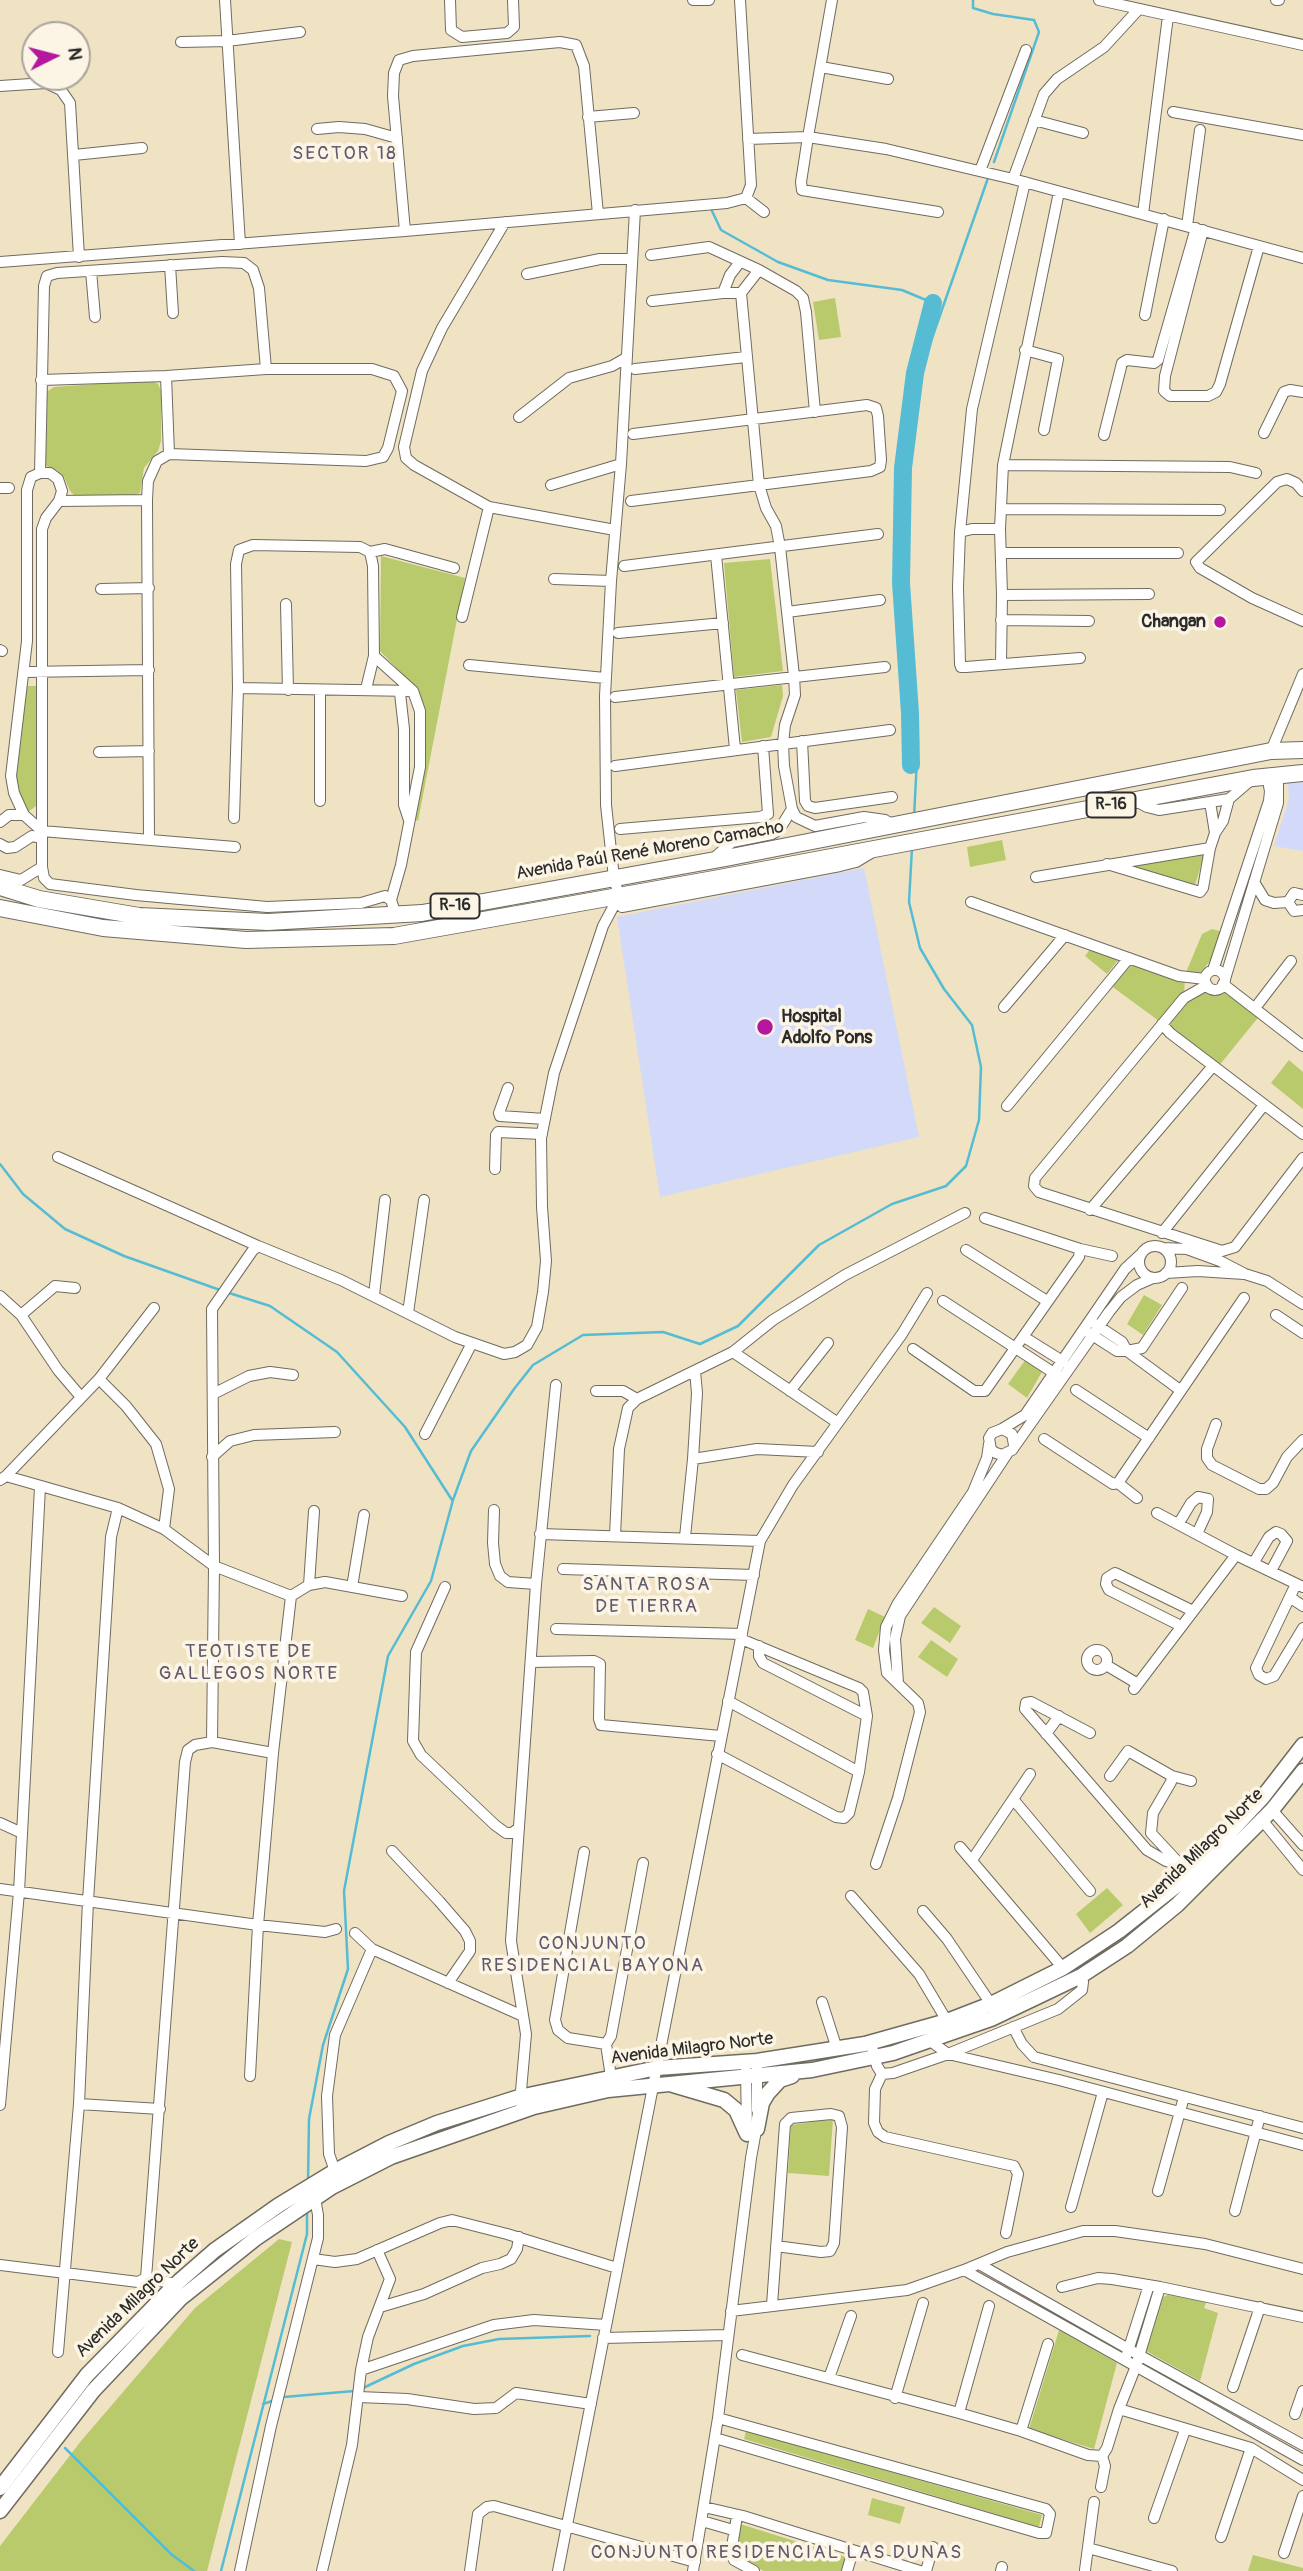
<!DOCTYPE html>
<html>
<head>
<meta charset="utf-8">
<style>
	body { margin:0 }
	#map { position:relative; width:1303px; height:2571px; overflow:hidden; background:#f0e3c4; font-family:Pangolin,sans-serif }
	canvas { display:block }
	.north { position:absolute; left:21px; top:21px; width:70px; height:70px; box-sizing:border-box; background:#fcf5e5; border:2px solid #a8a49b; border-radius:50%; rotate:84deg; font-size:19px; font-weight:700; line-height:28px; text-align:center; color:#2b2b2b }
	.north::after { content:''; display:block; margin:auto; width:24px; height:32px; background:#b5179e; clip-path:polygon(50% 0,100% 100%,50% 72%,0 100%) }
</style>
</head>
<body>
<div id="map">
<canvas width="1303" height="2571"></canvas>
<div class="north">N</div>
</div>
<script>
const ctx = document.querySelector('canvas').getContext('2d');
ctx.lineJoin = 'round';
function paint(path, color) { ctx.fillStyle = color; ctx.fill(path, 'evenodd'); }
const shape = rows => new Path2D(rows.map(r => 'M' + r).join(''));
function stroke(path, color, width, dash) { ctx.strokeStyle = color; ctx.lineWidth = width; ctx.lineCap = dash ? 'butt' : 'round'; ctx.setLineDash(dash || []); ctx.stroke(path); }
function label(font, color, halo, rows, align = 'center') {
  ctx.font = font + ' Pangolin,sans-serif'; ctx.lineWidth = 7; ctx.setLineDash([]); ctx.textBaseline = 'middle'; ctx.strokeStyle = halo; ctx.fillStyle = color; for (const [text, x, y, turn = 0] of rows) {
    ctx.save(); ctx.translate(x, y); ctx.rotate((+turn || 0) * Math.PI / 180); ctx.textAlign = isNaN(turn) ? turn : align; if (halo) ctx.strokeText(text, 0, 0); ctx.fillText(text, 0, 0); ctx.restore();
  }
}
paint(shape([
	[1303,782,1303,851,1274,846,1289,799,1288,783],
	[864,868,919,1137,660,1197,617,917]
]), '#d3d9f9');
paint(shape([
	[835,298,841,337,819,340,813,302],
	[150,380,158,384,161,391,161,441,158,451,144,468,140,493,131,497,74,495,70,491,64,477,45,465,44,399,48,391,54,387],
	[381,556,465,578,418,821,413,818,425,757,425,712,419,691,380,651],
	[770,559,783,671,734,677,724,563],
	[782,685,783,696,771,737,742,742,736,690],
	[27,686,39,686,36,806,28,812,18,795,16,782],
	[1002,840,1006,860,970,867,967,847],
	[1205,852,1195,885,1125,865],
	[1212,929,1226,933,1221,947,1198,976,1185,975,1202,934],
	[1091,948,1119,959,1107,974,1085,956],
	[1131,959,1185,980,1184,994,1159,1021,1110,985],
	[1224,986,1261,1014,1218,1067,1172,1032,1169,1018,1185,1000,1206,988,1213,991],
	[1289,1060,1303,1072,1303,1109,1271,1083],
	[1144,1295,1162,1305,1143,1335,1127,1324],
	[1026,1359,1043,1370,1027,1398,1008,1384],
	[934,1607,961,1626,950,1643,921,1623],
	[868,1609,885,1617,873,1648,855,1640],
	[931,1640,958,1659,947,1677,918,1657],
	[1107,1888,1123,1905,1090,1933,1076,1914],
	[833,2119,829,2176,788,2173,791,2125],
	[279,2239,292,2242,207,2571,0,2571,0,2546,81,2441,195,2308],
	[1172,2293,1207,2300,1204,2308,1218,2313,1200,2381,1146,2351,1163,2297],
	[1059,2330,1117,2363,1094,2449,1029,2429],
	[746,2431,1042,2515,1039,2527,744,2439],
	[872,2498,905,2507,900,2524,868,2515],
	[740,2524,846,2557,842,2571,764,2571,736,2558,734,2552],
	[1253,2555,1303,2568,1303,2571,1248,2571]
]), '#b9ca6c');
stroke(shape([
	[973,0,973,8,993,14,1034,20,1039,32,994,162],
	[712,211,721,230,778,262,828,280,902,290,933,303],
	[914,817,918,740,906,584,907,487,924,361,988,178],
	[0,1164,23,1194,65,1229,124,1256,220,1290],
	[226,1292,270,1306,337,1352,405,1427,452,1500],
	[308,2181,309,2119,323,2045,348,1969,344,1891,388,1656,431,1581,453,1500,471,1451,514,1389,533,1365,583,1335,663,1332,700,1344,738,1326,819,1245,892,1204,946,1186,966,1166,979,1120,981,1067,972,1025,944,989,920,948,909,902,912,848],
	[363,2388,414,2364,463,2346,499,2339,590,2336],
	[284,2397,354,2391],
	[263,2404,272,2401],
	[65,2448,171,2554,194,2571],
	[221,2571,307,2234,307,2210]
]), '#56bcd4', 2.5);
stroke(shape([
	[911,765,910,713,901,583,903,468,915,373,933,303]
]), '#56bcd4', 18);
const street = shape([
	[225,0,240,244],
	[450,0,451,30,462,37,507,33,514,27,513,0],
	[693,0,709,0],
	[832,0,808,137,801,182,802,190,938,212],
	[1099,0,1303,45],
	[1276,0,1279,0],
	[181,42,227,41,300,32],
	[821,67,888,79],
	[0,86,46,83,61,90,70,103,79,257],
	[1173,112,1303,135],
	[588,117,634,113],
	[1034,120,1083,133],
	[317,129,339,127,365,129,397,138],
	[748,139,808,137,886,149,1013,179,1303,258],
	[74,155,142,148],
	[980,171,1026,50],
	[1013,179,1044,94,1057,79,1104,47,1138,10],
	[1025,182,972,409,960,532,958,587,960,664,961,667,966,667,1080,658],
	[746,198,764,212],
	[635,210,621,464,611,581,605,696,606,805,614,878,622,907,840,866,856,862,871,853],
	[1143,214,1168,16],
	[505,222,442,328,422,371,404,447,406,458,414,465,489,507,615,530],
	[1187,226,1200,130],
	[1203,230,1165,376,1164,391,1170,396,1208,396,1216,392,1220,384,1259,246],
	[405,231,393,96,394,73,399,60,413,56,560,42,576,45,584,66,598,214],
	[651,255,709,247,759,270,796,291,803,298,806,312,815,412],
	[0,262,405,231,727,203,746,198,751,185,740,0],
	[170,265,173,313],
	[759,270,741,293,759,485,766,508,776,526,780,547,794,676,795,695,785,725,783,743,784,766,792,809,796,817,815,826,864,817,885,820,893,825],
	[91,271,95,317],
	[527,274,600,259,632,259],
	[723,293,730,275,740,262],
	[652,301,723,293,741,293],
	[1145,315,1164,219],
	[1025,350,1058,359,1044,430],
	[635,369,746,357],
	[41,380,166,376,266,369,372,369,394,376,402,391,388,448,383,457,366,461,169,454],
	[519,417,569,378,612,366,626,358],
	[1264,433,1284,392,1290,390,1303,392],
	[1104,435,1122,363,1127,360,1154,363,1158,360,1196,228],
	[1003,465,1230,467,1256,473],
	[40,473,50,473,58,479,62,491,59,501,46,518,42,529,42,867],
	[551,485,621,464],
	[0,488,9,488],
	[1303,491,1296,483,1287,479,1277,482,1196,562,1200,568,1252,598,1303,621],
	[59,501,147,500],
	[631,501,871,471,880,467,881,460,878,416,876,408,867,405,633,434],
	[1002,509,1220,510],
	[960,532,972,529,1000,529],
	[1001,553,1178,553],
	[716,555,735,749],
	[624,566,878,534],
	[554,579,611,581],
	[101,589,149,588],
	[1002,595,1149,594],
	[286,604,288,690],
	[787,612,880,600],
	[462,617,489,507],
	[1001,620,1089,621],
	[618,633,723,623],
	[0,650,2,651],
	[374,656,413,691,420,711,420,767,401,865,391,900],
	[1001,664,1002,595,1000,529,1003,465,1059,192],
	[469,665,605,678],
	[25,672,149,670],
	[238,688,413,691],
	[366,689,374,656,373,566,370,552],
	[320,690,320,801],
	[400,693,404,729,404,805,409,820],
	[615,697,885,667],
	[802,741,805,801,808,806,815,808,892,797],
	[1271,751,1303,674],
	[99,752,149,751],
	[615,766,890,730],
	[1136,801,1147,807,1159,810,1210,802,1229,799,1251,780],
	[1210,802,1215,833],
	[234,818,238,688,236,564,239,550,253,545,360,547,370,552,385,549,454,568],
	[0,822,9,815,24,815],
	[620,829,760,817,768,814,763,746],
	[149,839,147,500,148,481,157,461,169,454,166,376],
	[0,844,7,848,15,847,32,836,42,838],
	[235,847,42,831,24,815,14,793,11,776,27,641,27,490,31,477,40,473,44,286,47,276,57,273,222,262,244,263,253,270,259,288,266,369],
	[714,858,732,842,772,834,779,830,792,809],
	[1107,864,1200,892,1203,888,1210,848,1215,833,1223,821,1229,799],
	[0,875,21,880,42,867,44,878,50,884,136,895,267,907,361,903,385,896,391,900,396,915],
	[1036,877,1210,848],
	[1254,882,1265,900,1274,903,1288,902],
	[971,902,1179,976,1205,979],
	[1288,902,1294,911,1303,910],
	[1288,902,1294,893,1303,895],
	[1213,970,1269,801,1270,791,1267,776],
	'1205 980a10 10 0 1 1 20 0a10 10 0 1 1-20 0Z',
	[1225,979,1278,803,1278,775],
	[1223,984,1303,1046],
	[1207,985,1184,998,1035,1178,1034,1186,1039,1192,1222,1251,1235,1247,1303,1158],
	[1004,1007,1065,935],
	[1255,1008,1291,961],
	[1162,1024,1170,1033,1303,1134],
	[508,1088,499,1113,500,1116,545,1119],
	[1007,1106,1129,958],
	[58,1157,258,1246,341,1280,455,1337,504,1354,515,1352,527,1345,537,1327,543,1292,546,1261,542,1207,541,1138,554,1073,603,926,619,896],
	[495,1169,496,1135,498,1132,542,1134],
	[1090,1210,1213,1066],
	[985,1218,1080,1249,1112,1256],
	[1162,1233,1264,1105],
	'1139 1262a16 16 0 1 1 32 0a16 16 0 1 1-32 0Z',
	[1163,1248,1187,1249,1220,1261,1245,1274,1267,1281,1303,1304],
	[966,1250,1047,1301],
	[1166,1273,1198,1271,1244,1274],
	[374,1295,385,1200],
	[0,1296,21,1315,58,1370,81,1397],
	[943,1301,1057,1375],
	[408,1313,424,1200],
	[21,1315,55,1286,75,1288],
	[1276,1315,1303,1333],
	[1089,1333,1117,1351,1127,1351,1122,1342,1095,1324],
	[1024,1337,1064,1362],
	[913,1349,974,1391,985,1391,1079,1257,1080,1249],
	[1127,1351,1142,1348,1182,1288],
	[1127,1351,1180,1390],
	[733,1352,838,1423],
	[99,1379,126,1406,156,1444,169,1489,164,1529],
	[1076,1390,1149,1438],
	[596,1391,623,1391,637,1399],
	[790,1391,828,1343],
	[213,1394,249,1376,270,1372,293,1375],
	[1216,1424,1207,1449,1207,1458,1212,1465,1259,1489,1266,1489,1273,1483,1287,1457,1303,1440],
	[1002,1429,1025,1415,1125,1269,1140,1255],
	[425,1434,472,1343],
	[1044,1439,1113,1484,1118,1483,1244,1298],
	[1014,1445,1012,1434,1002,1429,992,1433,989,1438,991,1450,996,1453,1002,1455,1012,1450,1109,1312,1121,1297,1137,1285,1153,1278],
	[212,1457,230,1441,254,1435,335,1432],
	[693,1459,757,1449,818,1452],
	[6,1476,99,1379,154,1308],
	[0,1480,6,1476,118,1508,164,1529,214,1566,291,1596],
	[1118,1483,1137,1498],
	[494,1510,493,1543,495,1564,500,1576,508,1582,536,1584],
	[1157,1513,1236,1555,1303,1587],
	[1179,1523,1191,1503,1198,1497,1208,1499,1207,1512,1197,1534],
	[540,1534,760,1541],
	[615,1536,619,1449,628,1408,637,1399,733,1352,773,1320,845,1275,965,1213],
	[685,1537,693,1459,697,1393,695,1371],
	[1254,1562,1269,1537,1276,1532,1281,1534,1287,1541,1271,1571],
	[563,1569,754,1575],
	[1296,1584,1256,1668,1259,1675,1266,1679,1274,1676,1303,1628],
	[309,1585,314,1511],
	[352,1587,364,1515],
	[445,1587,416,1652,413,1741,421,1755,495,1825,506,1833,512,1833,519,1828],
	[291,1596,309,1585,325,1582,402,1596],
	[1291,1598,1303,1606],
	[1181,1626,1109,1590,1106,1584,1107,1578,1115,1573,1193,1611],
	[556,1629,742,1634],
	[759,1646,759,1656,763,1663,867,1716],
	'1087 1660a10 10 0 1 1 20 0a10 10 0 1 1-20 0Z',
	[531,1662,594,1661,600,1664,599,1719,601,1725,721,1736],
	[1106,1665,1138,1684],
	[898,1683,895,1639,900,1616,1007,1454],
	[1134,1689,1236,1555],
	[728,1701,859,1772],
	[1090,1733,1031,1702,1026,1703,1025,1709,1147,1850,1166,1861,1178,1864],
	[1046,1734,1059,1716],
	[212,1742,273,1753],
	[717,1754,836,1817,844,1818,849,1813,859,1772,867,1716,863,1692,859,1688,741,1639],
	[1110,1776,1128,1751,1172,1776,1171,1782,1153,1813,1151,1833,1190,1875],
	[1172,1776,1191,1781],
	[1013,1799,1090,1891],
	[1272,1810,1303,1845],
	[1262,1820,1303,1870],
	[0,1823,22,1833],
	[960,1847,1063,1968],
	[392,1851,439,1901,465,1931,470,1941,470,1951,448,1983],
	[584,1852,555,2020,558,2030,568,2038,606,2044],
	[972,1860,1030,1774],
	[876,1864,898,1798,920,1712,918,1703,887,1673,884,1650,886,1627,898,1603,973,1492,987,1458,989,1444],
	[0,1889,258,1925,325,1932,336,1929],
	[851,1896,919,1974,947,2021],
	[923,1911,947,1939,991,2004],
	[355,1933,372,1949],
	[822,2002,837,2049],
	[1013,2027,1022,2044,1034,2057,1303,2128],
	[929,2040,948,2054,1059,2080,1303,2145],
	[871,2043,877,2066,882,2074,875,2089,874,2123,878,2132,885,2137,1014,2166,1018,2174,1006,2233],
	[757,2061,757,2110],
	[746,2071,747,2130],
	[882,2074,893,2073,948,2054,1058,2009,1082,1990,1083,1982,1081,1976],
	[250,2076,258,1925,273,1753,291,1596],
	[611,2077,606,2044,611,2036,643,1863],
	[520,2102,526,2034,511,1941,536,1584,556,1385],
	[79,2104,160,2109],
	[0,2105,19,1892,40,1487],
	[335,2171,329,2154,327,2096,335,2035,372,1949,523,2016],
	[1158,2191,1184,2097],
	[1071,2207,1103,2092],
	[1235,2211,1260,2116],
	[313,2259,335,2262,357,2259,440,2223,452,2220,507,2234,617,2268],
	[979,2264,1139,2355,1303,2445],
	[0,2265,138,2282,146,2278,176,2284],
	[964,2270,1303,2460],
	[146,2278,185,1762,188,1750,195,1745,212,1742,214,1566,212,1309,253,1250,258,1246],
	[1062,2287,1098,2278,1112,2279,1160,2287,1303,2317],
	[772,2305,785,2124,791,2118,831,2114,839,2116,842,2127,834,2243,830,2251,821,2252,776,2246],
	[380,2307,424,2294,482,2268,500,2264,511,2259,517,2249,519,2237],
	[731,2311,907,2290,964,2270,1007,2252,1083,2231,1115,2231,1205,2244,1303,2269],
	[603,2338,727,2335],
	[58,2352,79,2104,88,1901,111,1537,118,1508],
	[1127,2354,1149,2285],
	[742,2355,959,2413,1021,2431,1088,2455,1102,2456],
	[361,2370,494,2325,534,2320,606,2325],
	[829,2378,851,2316],
	[1233,2387,1260,2307],
	[359,2397,407,2399,474,2409,496,2408,516,2393,591,2404],
	[895,2398,923,2303],
	[1119,2409,1251,2448,1303,2480],
	[959,2413,989,2306],
	[1295,2414,1303,2391],
	[1021,2431,1048,2344],
	[715,2438,1039,2533,1046,2533,1050,2514,1046,2509,718,2418],
	[1101,2487,1105,2466,1102,2456,1107,2448,1119,2409,1136,2366,1160,2287],
	[704,2507,743,2516,920,2571],
	[737,2516,731,2553,734,2560,754,2571],
	[1154,2518,1185,2430],
	[702,2521,733,2530],
	[1221,2537,1251,2448],
	[1088,2548,1172,2571],
	[1284,2553,1303,2496],
	[1085,2570,1094,2502],
	[240,2571,271,2426,318,2238,318,2215,315,2198],
	[322,2571,352,2445,361,2370,368,2337,390,2279,377,2250],
	[470,2571,478,2514,487,2507,494,2506,695,2562],
	[558,2571,760,1541,793,1485,902,1334,927,1293],
	[693,2571,718,2418,751,2158,757,2125],
	[847,2571,853,2551],
	[926,2571,933,2547],
	[1001,2571,1002,2567]
]);
const secondary = shape([
	[673,2085,724,2100,736,2110,747,2134],
	[757,2129,762,2103,768,2093,780,2080,792,2076],
	[0,2488,87,2375,176,2284,215,2250,279,2205,335,2171,389,2143,437,2123,519,2097,657,2068,757,2061,865,2044,947,2021,991,2004,1063,1968,1119,1931,1190,1875,1262,1798,1303,1745],
	[0,2511,93,2391,181,2298,255,2239,332,2187,391,2157,534,2107,608,2090,812,2070,893,2053,991,2019,1081,1976,1127,1946,1177,1905,1272,1810,1303,1771]
]);
const primary = shape([
	[0,887,39,899,139,916,268,922,422,913,726,858,1271,751,1303,750],
	[0,908,103,928,246,940,394,936,714,879,1253,778,1303,773]
]);
stroke(street, '#706b61', 12);
stroke(secondary, '#706b61', 17);
stroke(primary, '#706b61', 18);
stroke(street, '#fff', 10);
stroke(secondary, '#fff', 14);
stroke(primary, '#fff', 16);
for (const [x, y, r, color] of [
	[1220,622,7,"#b5179e"],
	[765,1027,9,"#b5179e"]
]) { const dot = new Path2D(); dot.arc(x, y, r, 0, 2 * Math.PI); ctx.fillStyle = color; ctx.fill(dot); stroke(dot, '#fcf5e5', 2.5); }
for (const [x, y, w] of [
	[1111,805,49],
	[455,906,49]
]) { const box = new Path2D(); box.roundRect(x - w / 2, y - 12.5, w, 25, 5); ctx.fillStyle = '#fcf5e5'; ctx.fill(box); stroke(box, '#2b2b2b', 2); }
label('bold 16px', '#2b2b2b', null, [
	["R-16",1111,805],
	["R-16",455,906]
]);
label('bold 18px', '#2b2b2b', '#fcf5e5', [
	["Changan",1206,622],
	["Hospital",781,1017,"left"],
	["Adolfo Pons",781,1038,"left"]
], 'right');
label('18px', '#2b2b2b', '#fcf5e5', [
	["Avenida Paúl René Moreno Camacho",650,851,-10],
	["Avenida Milagro Norte",1202,1849,-44],
	["Avenida Milagro Norte",692,2049,-7],
	["Avenida Milagro Norte",138,2298,-44]
]);
ctx.letterSpacing = '2px';
label('19px', '#60596c', '#fcf5e5', [
	["SECTOR 18",345,154],
	["SANTA ROSA",647,1585],
	["DE TIERRA",647,1607],
	["TEOTISTE DE",249,1652],
	["GALLEGOS NORTE",249,1674],
	["CONJUNTO",593,1944],
	["RESIDENCIAL BAYONA",593,1966],
	["CONJUNTO RESIDENCIAL LAS DUNAS",777,2553]
]);
ctx.letterSpacing = '0px';
</script>
</body>
</html>
